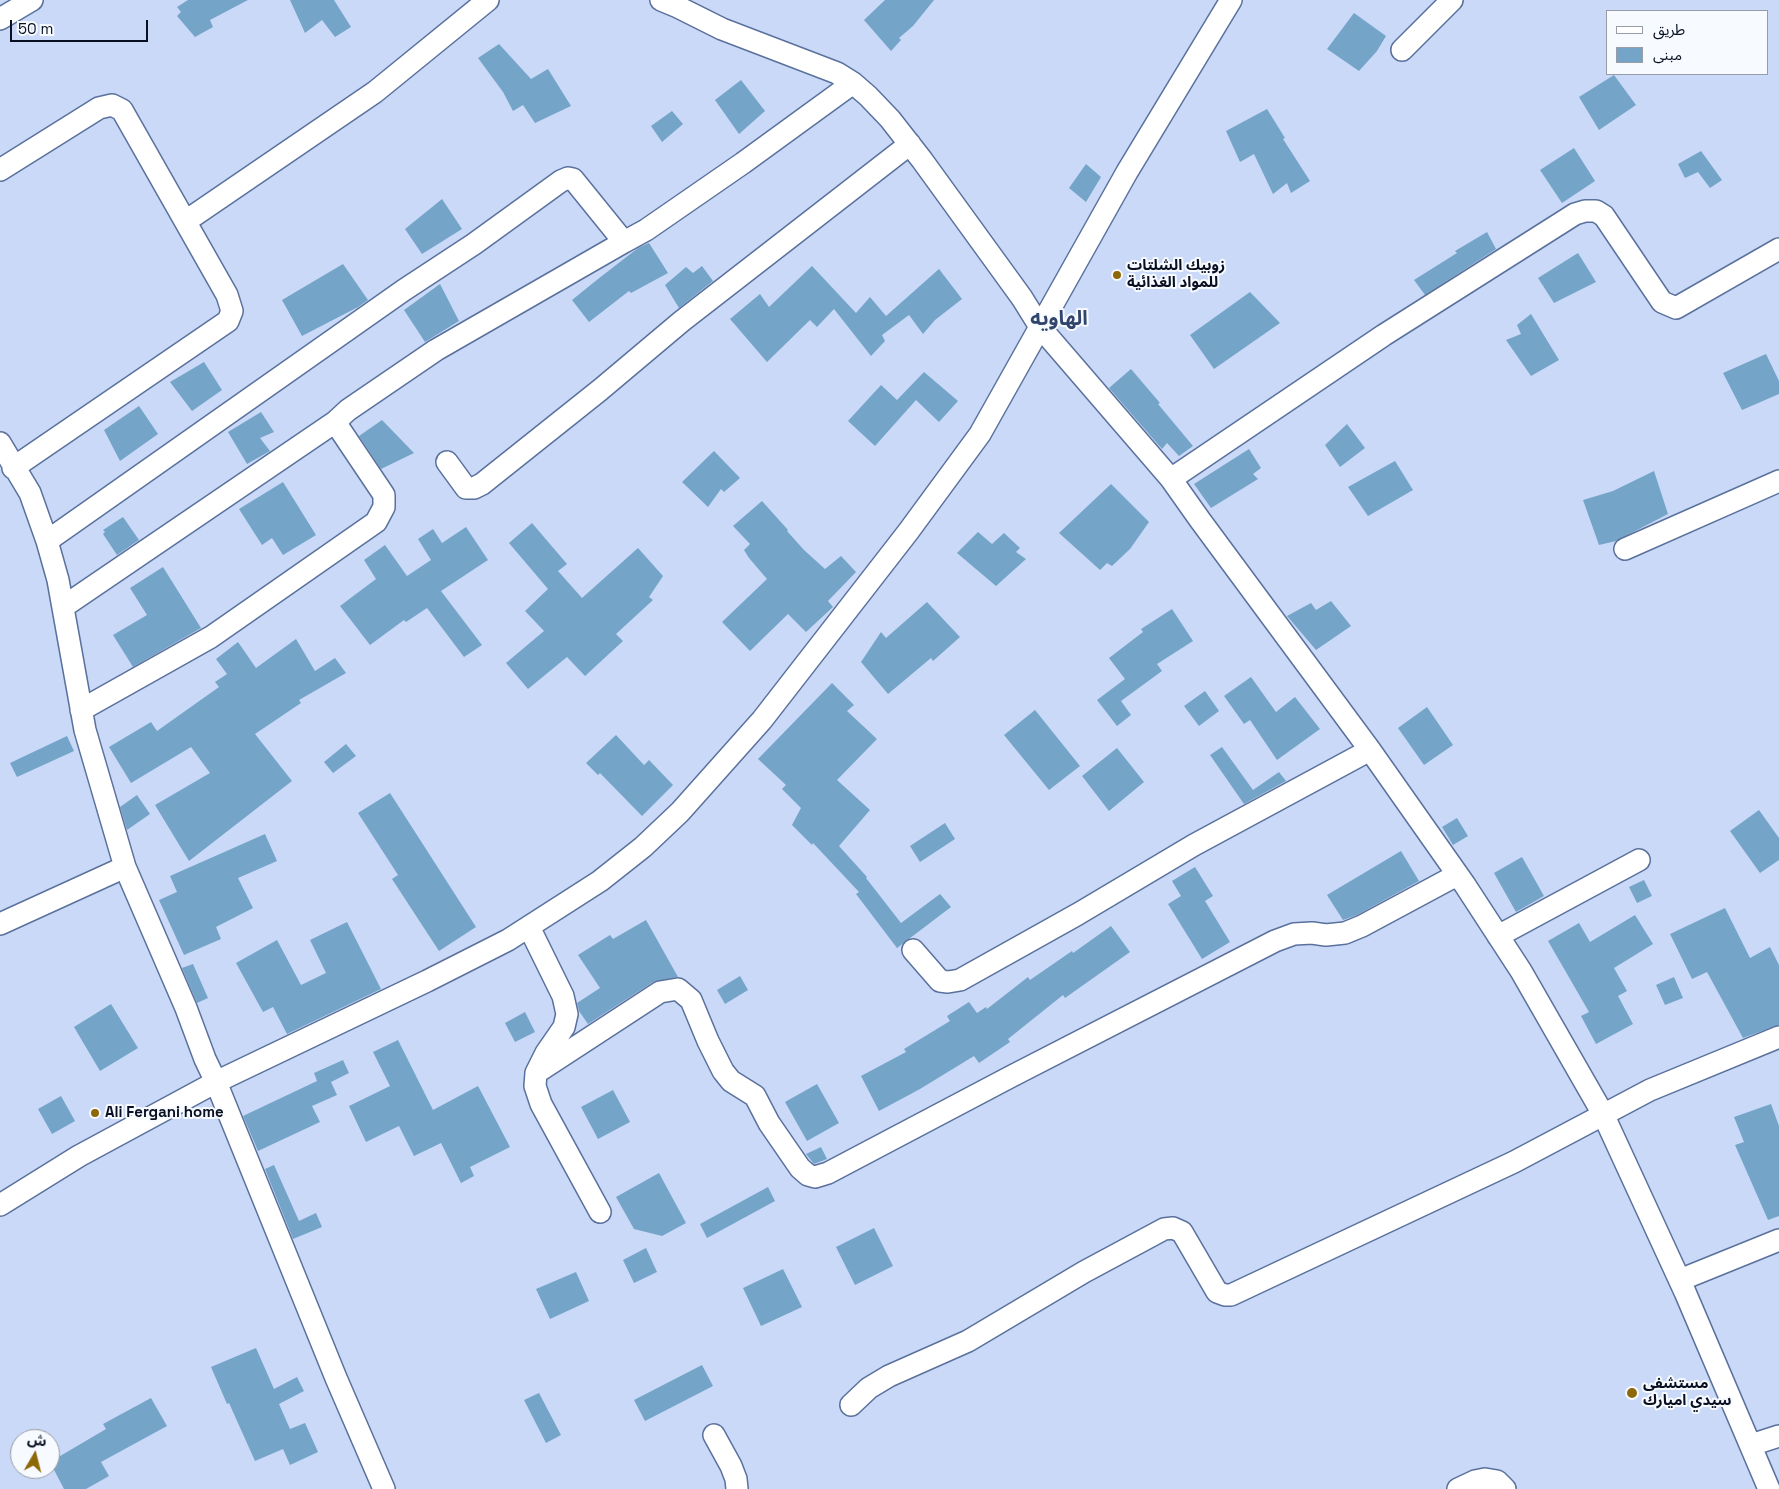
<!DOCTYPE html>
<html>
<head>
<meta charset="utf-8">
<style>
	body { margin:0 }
	#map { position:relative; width:1779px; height:1489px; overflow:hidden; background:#c9d9f7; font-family:"Space Grotesk","Noto Sans Arabic",sans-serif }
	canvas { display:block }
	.legend { position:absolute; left:1606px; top:10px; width:162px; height:65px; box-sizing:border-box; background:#f7faff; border:1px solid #979ca6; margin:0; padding:6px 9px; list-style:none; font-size:15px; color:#081021 }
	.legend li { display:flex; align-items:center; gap:10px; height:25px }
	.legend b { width:25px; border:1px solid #979ca6 }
	.north { position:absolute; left:10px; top:1429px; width:50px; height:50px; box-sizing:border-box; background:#f7faff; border:1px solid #979ca6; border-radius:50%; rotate:8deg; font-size:14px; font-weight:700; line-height:20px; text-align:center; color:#081021 }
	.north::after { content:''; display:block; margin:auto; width:18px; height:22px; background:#8d6809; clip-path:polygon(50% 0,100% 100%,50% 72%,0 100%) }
	.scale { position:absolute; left:10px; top:20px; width:138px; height:22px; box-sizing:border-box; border:2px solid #081021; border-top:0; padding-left:6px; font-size:15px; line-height:18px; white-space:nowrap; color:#081021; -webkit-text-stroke:4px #f7faff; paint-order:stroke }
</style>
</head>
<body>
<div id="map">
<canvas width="1779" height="1489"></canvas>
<ul class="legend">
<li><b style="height:6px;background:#fff"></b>طريق</li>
<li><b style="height:14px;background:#75a4c9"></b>مبنى</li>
</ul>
<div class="north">ش</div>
<div class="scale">50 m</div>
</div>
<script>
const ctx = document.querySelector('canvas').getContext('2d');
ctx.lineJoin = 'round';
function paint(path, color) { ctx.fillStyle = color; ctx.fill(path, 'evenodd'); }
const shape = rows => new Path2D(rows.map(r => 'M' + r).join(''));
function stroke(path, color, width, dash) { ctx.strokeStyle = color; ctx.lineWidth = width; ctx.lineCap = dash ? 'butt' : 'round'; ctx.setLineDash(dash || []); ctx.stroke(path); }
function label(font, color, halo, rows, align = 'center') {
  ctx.font = font + ' "Space Grotesk","Noto Sans Arabic",sans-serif'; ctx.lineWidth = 4; ctx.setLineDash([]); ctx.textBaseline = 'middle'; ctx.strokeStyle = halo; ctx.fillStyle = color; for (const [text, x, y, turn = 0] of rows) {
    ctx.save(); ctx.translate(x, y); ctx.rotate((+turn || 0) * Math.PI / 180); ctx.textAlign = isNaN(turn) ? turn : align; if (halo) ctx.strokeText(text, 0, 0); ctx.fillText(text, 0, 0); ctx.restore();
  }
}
paint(shape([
	[188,0,248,0,210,20,213,27,195,37,177,16,181,12,177,7],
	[290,0,334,0,351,27,335,37,322,20,305,33],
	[885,0,934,0,913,26,899,38,901,40,891,51,864,20],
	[1354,13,1386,36,1377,51,1359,71,1327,49],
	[499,44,531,79,548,69,571,106,535,123,523,105,513,111,503,92,478,58],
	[1614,75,1636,105,1599,130,1579,97],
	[741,80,765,111,739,134,715,100],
	[1267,109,1285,138,1283,139,1310,181,1291,193,1287,183,1273,194,1254,154,1240,162,1226,131],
	[672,111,683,124,662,142,651,126],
	[1574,148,1595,181,1562,203,1540,170],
	[1701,151,1722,180,1710,188,1698,172,1685,178,1678,164],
	[1086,164,1101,177,1086,202,1069,188],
	[442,199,462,229,422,254,405,229],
	[1487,232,1496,249,1425,295,1414,280,1457,253,1455,251],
	[649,243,668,273,631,293,629,291,589,322,572,300,598,279,638,248],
	[1578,253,1596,282,1554,303,1538,278],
	[343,264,368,300,358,307,302,336,282,300],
	[702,266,713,281,679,308,665,285,686,267,693,273],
	[812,266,856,313,870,297,886,316,939,269,962,299,935,320,923,334,909,315,882,335,885,341,871,356,834,309,817,327,810,320,767,362,730,319,760,294,769,307],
	[440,284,459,321,425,342,404,310],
	[1250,292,1280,323,1214,369,1190,335],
	[1531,314,1559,360,1531,376,1506,340,1521,334,1517,325],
	[1766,354,1779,381,1779,394,1742,410,1723,373],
	[204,362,222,390,192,411,170,382],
	[1131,369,1160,403,1158,404,1193,446,1179,456,1167,443,1162,449,1109,388],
	[924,372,958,401,939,422,916,400,875,446,848,421,881,385,897,400],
	[139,406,158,434,120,461,104,430],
	[261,412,274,432,260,438,270,451,247,464,228,432],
	[382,420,414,453,381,469,359,436],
	[1347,424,1365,448,1340,467,1325,445],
	[1249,449,1261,468,1253,474,1258,479,1211,508,1194,484],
	[714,451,740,478,724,492,721,489,708,507,682,482],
	[1395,461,1413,490,1368,516,1348,487],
	[1654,471,1668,514,1616,541,1599,545,1583,500,1613,491],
	[283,482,316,535,283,555,272,538,262,545,239,509],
	[1111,484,1149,522,1130,549,1112,566,1107,563,1100,570,1059,533],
	[762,501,788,530,787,531,804,550,825,569,841,556,856,572,828,601,833,607,806,632,788,614,750,651,722,622,767,579,749,558,744,550,750,544,733,526],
	[123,517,139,540,117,555,103,534,105,532,103,530],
	[532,523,567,564,558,571,582,598,638,548,663,576,649,597,653,600,616,634,623,641,585,676,567,657,528,689,506,663,544,631,525,611,548,589,509,543],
	[466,527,488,560,441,591,482,645,464,657,427,608,406,622,404,620,370,645,340,606,376,579,364,560,385,545,407,576,431,560,418,539,433,529,442,543],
	[978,532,992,544,1004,533,1020,548,1016,552,1026,559,996,586,957,553],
	[163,567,201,628,133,667,113,635,147,615,130,588],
	[1331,601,1351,626,1316,650,1287,616,1311,603,1316,610],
	[927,602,960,637,933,661,931,658,888,694,861,662,881,632,886,638],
	[1172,609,1193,641,1157,664,1162,671,1121,701,1131,715,1117,726,1097,700,1125,679,1109,658,1143,632,1141,629],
	[296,639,315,671,335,658,346,673,299,700,301,703,255,734,292,781,189,861,155,805,210,773,191,747,131,783,109,747,151,722,157,731,219,687,215,682,227,674,216,659,238,642,256,668],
	[1251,677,1276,712,1295,697,1320,729,1277,760,1250,720,1244,724,1224,696],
	[832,683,854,705,847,711,877,739,837,780,870,810,839,846,867,877,866,878,901,923,940,894,951,907,897,948,856,894,859,892,813,843,812,845,792,825,801,808,782,789,786,785,758,759],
	[1205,691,1219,711,1199,726,1184,706],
	[1427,707,1453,745,1424,765,1398,728],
	[1035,710,1080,766,1049,790,1004,735],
	[616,735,644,765,649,760,673,785,642,816,600,773,598,775,586,763],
	[67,736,74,751,17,777,10,763],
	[346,744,356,756,333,773,324,762],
	[1222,747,1253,790,1279,772,1286,781,1244,804,1210,755],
	[1117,748,1144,782,1109,811,1082,776],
	[390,793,476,927,439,951,392,879,398,875,358,813],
	[137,795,150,814,127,830,120,807],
	[1759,810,1779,838,1779,860,1760,873,1730,831],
	[1457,818,1468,836,1453,845,1442,827],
	[945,823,955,839,920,862,910,846],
	[265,834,277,861,238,878,253,908,216,927,221,939,184,955,159,900,177,892,170,876],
	[1401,851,1419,881,1357,915,1343,920,1327,895],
	[1522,857,1544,896,1516,912,1494,873],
	[1195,867,1213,896,1205,901,1230,942,1202,959,1168,904,1181,896,1172,881],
	[1644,880,1652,896,1637,903,1629,887],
	[1725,908,1750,958,1770,947,1779,965,1779,1025,1743,1038,1707,972,1692,979,1670,934],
	[1635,915,1653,944,1614,968,1627,991,1618,996,1633,1024,1596,1044,1581,1016,1589,1012,1548,941,1579,923,1590,942],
	[646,920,678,977,653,982,588,1024,579,1011,577,1003,600,988,578,955,610,935,613,939],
	[347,922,381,989,287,1034,273,1007,263,1012,236,963,277,940,301,985,326,973,310,940],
	[1111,926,1130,952,1065,998,1063,995,1008,1039,1010,1042,979,1063,974,1056,920,1089,879,1111,861,1076,906,1052,904,1049,950,1021,947,1016,969,1002,977,1013,986,1007,987,1009,1028,977,1030,980,1072,951,1073,953],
	[193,964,208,998,197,1003,182,968],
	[740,976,748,990,725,1004,717,990],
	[1674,977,1683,998,1665,1005,1656,985],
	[111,1004,138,1048,100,1071,74,1027],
	[525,1012,535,1032,515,1042,505,1023],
	[398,1040,433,1110,478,1086,510,1147,470,1167,474,1176,461,1183,441,1143,414,1156,399,1126,366,1142,349,1106,390,1086,373,1052],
	[343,1060,349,1073,331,1082,337,1095,312,1106,320,1122,258,1151,243,1116,317,1081,314,1073],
	[817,1084,839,1123,807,1141,785,1102],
	[613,1090,630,1122,598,1139,581,1107],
	[61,1096,75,1121,52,1134,38,1109],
	[1771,1104,1779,1126,1779,1216,1768,1220,1735,1145,1744,1142,1734,1117],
	[821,1147,827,1159,814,1164,806,1154],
	[274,1165,299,1221,316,1213,322,1227,293,1239,265,1169],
	[659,1173,686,1223,662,1236,634,1229,616,1197],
	[768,1187,775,1201,707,1238,700,1224],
	[874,1228,893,1266,855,1285,836,1247],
	[646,1248,657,1272,634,1283,623,1260],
	[783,1269,802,1307,761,1326,743,1288],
	[576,1272,589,1301,550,1319,536,1289],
	[256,1348,274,1389,297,1377,304,1391,279,1404,290,1429,305,1423,318,1452,290,1465,283,1449,255,1461,229,1403,227,1404,211,1367],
	[702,1365,713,1386,645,1421,634,1400],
	[539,1393,561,1435,546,1443,524,1400],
	[151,1398,167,1426,101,1462,109,1476,86,1489,64,1489,50,1462,106,1429,103,1424]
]), '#75a4c9');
const minor = shape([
	[661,0,678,7,722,29,837,73,853,83,868,96,890,119,922,160,1022,298,1040,327,1171,479,1200,520,1370,750,1465,885,1521,971,1603,1114,1685,1292,1769,1489],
	[0,19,32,0],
	[1402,50,1452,0],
	[0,170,99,108,112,105,122,110,227,295,232,311,228,321,13,468],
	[186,221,375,92,488,0],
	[0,443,30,493,47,541,58,580,85,730,125,867,186,1008,205,1059,216,1082,336,1378,384,1489],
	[447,462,466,488,474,488,482,484,600,390,682,321,910,144],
	[1171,479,1384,335,1575,214,1585,211,1596,211,1604,216,1662,302,1676,308,1779,249],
	[47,541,404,290,474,244,561,181,568,178,573,179,624,242,646,230,743,163,853,83],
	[1625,549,1779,481],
	[63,607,335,422,348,410,436,350,624,242],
	[81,710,211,637,376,522,384,507,384,495,335,422],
	[0,924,125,867],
	[529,927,563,996,567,1014,564,1027,546,1053,536,1073,535,1086,541,1104,600,1212],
	[1498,936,1639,860],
	[913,950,940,981,948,982,960,980,1078,914,1194,845,1370,750],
	[536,1073,660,992,678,989,691,1000,708,1041,723,1071,731,1081,755,1096,769,1123,800,1168,808,1175,815,1177,828,1173,1012,1076,1275,941,1294,934,1312,933,1326,935,1345,933,1362,926,1457,875],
	[0,1205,79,1156,216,1082,427,981,508,940,600,881,643,847,680,812,762,720,908,532,980,434,1127,172,1231,0],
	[1680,1280,1779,1240],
	[851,1405,869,1388,889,1376,968,1341,1084,1272,1164,1229,1173,1228,1182,1232,1217,1292,1225,1295,1231,1295,1514,1162,1650,1090,1779,1037],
	[714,1435,731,1466,736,1479,737,1489],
	[1751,1445,1779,1436],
	[1458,1489,1475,1481,1485,1479,1497,1481,1505,1489]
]);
stroke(minor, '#5a719d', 24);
stroke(minor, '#fff', 21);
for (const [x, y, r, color] of [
	[1117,275,5,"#8d6809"],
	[95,1113,5,"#8d6809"],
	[1632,1393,6,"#8d6809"]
]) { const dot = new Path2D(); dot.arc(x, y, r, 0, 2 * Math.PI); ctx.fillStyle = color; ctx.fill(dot); stroke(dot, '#f7faff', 2); }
label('bold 15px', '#081021', '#f7faff', [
	["زوبيك الشلتات",1127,266],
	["للمواد الغذائية",1127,283],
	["Ali Fergani home",105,1113],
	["مستشفى",1643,1384],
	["سيدي اميارك",1643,1401]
], 'left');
label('bold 20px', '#30446d', '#f7faff', [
	["الهاويه",1059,320]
]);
</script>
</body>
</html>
